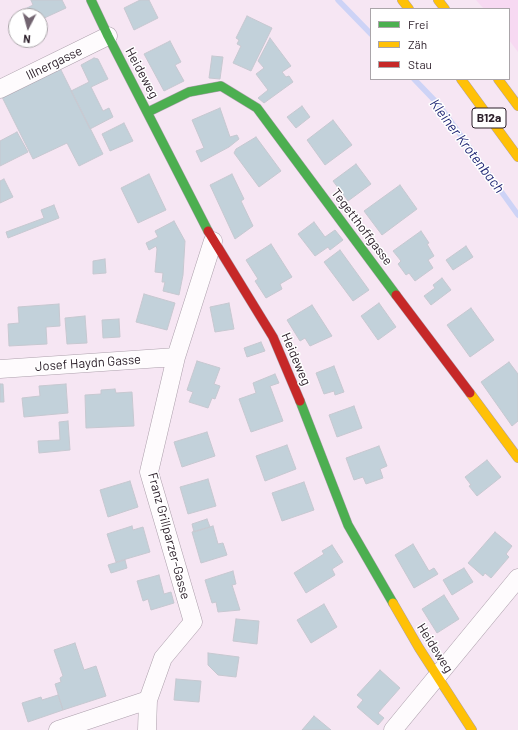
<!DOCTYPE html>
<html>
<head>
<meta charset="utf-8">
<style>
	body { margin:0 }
	#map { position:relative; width:518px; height:730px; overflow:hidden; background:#f6e6f3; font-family:Barlow,sans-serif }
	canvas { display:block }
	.legend { position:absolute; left:370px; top:8px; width:140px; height:72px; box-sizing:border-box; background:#fff; border:1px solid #aaa5a9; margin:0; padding:5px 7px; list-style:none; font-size:12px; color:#2b1e29 }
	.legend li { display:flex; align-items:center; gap:8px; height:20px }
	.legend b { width:20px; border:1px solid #aaa5a9 }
	.north { position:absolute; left:8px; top:8px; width:40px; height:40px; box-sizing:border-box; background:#fff; border:1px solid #aaa5a9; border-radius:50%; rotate:186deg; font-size:11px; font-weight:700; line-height:16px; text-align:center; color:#2b1e29 }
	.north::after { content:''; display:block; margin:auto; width:14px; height:18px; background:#726470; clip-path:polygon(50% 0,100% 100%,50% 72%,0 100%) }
</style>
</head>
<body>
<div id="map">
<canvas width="518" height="730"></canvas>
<ul class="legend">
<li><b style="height:5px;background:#4caf50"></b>Frei</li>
<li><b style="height:5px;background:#ffc107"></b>Zäh</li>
<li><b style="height:5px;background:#c62828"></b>Stau</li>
</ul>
<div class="north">N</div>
</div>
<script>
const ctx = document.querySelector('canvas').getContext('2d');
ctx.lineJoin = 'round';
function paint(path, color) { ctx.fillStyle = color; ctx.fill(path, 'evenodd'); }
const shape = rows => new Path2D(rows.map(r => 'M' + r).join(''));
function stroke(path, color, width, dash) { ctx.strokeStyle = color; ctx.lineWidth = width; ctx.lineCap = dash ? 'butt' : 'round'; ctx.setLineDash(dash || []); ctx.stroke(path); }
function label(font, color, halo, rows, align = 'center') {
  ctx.font = font + ' Barlow,sans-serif'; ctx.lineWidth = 3; ctx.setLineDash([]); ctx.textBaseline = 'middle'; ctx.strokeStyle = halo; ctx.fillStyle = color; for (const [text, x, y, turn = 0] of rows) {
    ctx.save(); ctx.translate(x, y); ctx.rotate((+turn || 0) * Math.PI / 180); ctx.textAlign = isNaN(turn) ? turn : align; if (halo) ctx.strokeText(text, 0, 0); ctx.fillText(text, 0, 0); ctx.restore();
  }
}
paint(shape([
	[476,0,518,0,518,52,509,40,509,9,484,9]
]), '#f7d9f2');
stroke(shape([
	[338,0,371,34],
	[414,79,439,105,518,215]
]), '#cdd3f6', 5.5);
const building = shape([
	[31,0,62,0,66,8,40,20,40,16,25,16,23,10,33,5,31,0],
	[140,0,149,0,158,18,134,30,124,8,140,0],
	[247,16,272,28,251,71,233,63,241,46,237,44,239,40,236,38,247,16],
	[270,38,291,66,282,72,286,77,289,76,293,82,264,103,258,98,268,90,256,74,264,68,258,61,270,38],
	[170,41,181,62,175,65,184,81,164,91,144,54,170,41],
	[212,56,223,57,220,79,209,78,212,56],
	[94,58,98,59,108,79,91,87,103,111,109,108,113,117,90,129,71,91,89,82,81,65,94,58],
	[59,66,103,154,79,166,67,143,33,159,1,95,59,66],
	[302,106,310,117,296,128,287,117,302,106],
	[220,108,230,137,237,135,239,139,229,147,201,162,196,151,204,148,192,120,220,108],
	[333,120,352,145,325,165,307,140,333,120],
	[124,123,133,141,110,151,102,134,124,123],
	[17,132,28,152,0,166,0,141,17,132],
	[256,137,281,171,259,187,234,153,236,149,256,137],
	[356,164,371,184,348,201,333,181,356,164],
	[149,174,166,210,138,223,121,188,149,174],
	[232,174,244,199,241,201,253,226,235,239,210,185,232,174],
	[4,179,13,197,0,203,0,181,4,179],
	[400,185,417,209,382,235,364,211,400,185],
	[54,205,59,218,8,238,6,232,44,218,41,210,54,205],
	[174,221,185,241,183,275,179,295,163,291,165,282,162,282,163,273,155,272,157,249,156,246,149,250,146,243,158,237,155,231,174,221],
	[314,222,325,237,335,230,343,240,330,250,328,247,315,256,298,234,314,222],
	[421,231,429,243,427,244,434,256,428,260,433,268,415,281,409,273,406,275,398,264,401,261,393,251,421,231],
	[271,244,292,277,280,284,282,289,266,298,255,281,258,279,246,260,271,244],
	[466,246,473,257,453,270,446,260,466,246],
	[340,250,369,290,353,301,324,262,340,250],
	[105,259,106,273,93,274,93,261,105,259],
	[442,278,451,290,431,305,424,296,435,288,433,285,442,278],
	[144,294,175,303,167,330,136,322,144,294],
	[229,303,234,329,215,332,210,307,229,303],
	[379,303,396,327,378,340,361,316,379,303],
	[59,304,60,326,46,327,47,344,9,346,8,324,19,323,18,307,59,304],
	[312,305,332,336,310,346,305,338,300,341,287,320,312,305],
	[471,308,494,340,470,357,447,325,471,308],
	[85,316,87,343,67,344,65,318,85,316],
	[119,319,120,337,103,338,102,320,119,319],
	[261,342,265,351,247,357,244,348,261,342],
	[197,361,220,368,214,384,220,386,215,399,212,398,208,408,189,402,193,392,187,390,197,361],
	[509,362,518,374,518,421,512,426,481,382,509,362],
	[334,366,344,392,335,395,334,391,324,394,316,373,334,366],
	[275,374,279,383,270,386,283,421,251,432,239,399,256,393,253,383,275,374],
	[0,384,3,384,4,402,0,402,0,384],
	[66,384,68,413,24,417,22,398,40,396,39,386,66,384],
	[115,389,116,393,132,392,134,426,86,428,85,395,101,394,101,390,115,389],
	[354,406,362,428,337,437,329,415,354,406],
	[68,421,70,450,39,453,38,441,60,440,59,422,68,421],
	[207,432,215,456,182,467,174,442,207,432],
	[287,445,296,469,265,481,256,456,287,445],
	[379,446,387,466,380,469,383,478,366,484,363,477,354,480,346,458,379,446],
	[487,460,501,477,477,496,469,486,471,485,465,477,487,460],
	[208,479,216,506,188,514,180,487,208,479],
	[130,481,138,507,108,517,100,490,130,481],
	[304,482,314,510,282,521,272,493,304,482],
	[207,519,210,527,194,532,192,524,207,519],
	[132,526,133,530,143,527,150,552,116,562,107,534,132,526],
	[213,526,218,544,223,543,227,555,201,563,192,532,213,526],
	[495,532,512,546,506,554,509,557,491,578,485,573,483,576,468,563,495,532],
	[413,544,429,571,434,568,438,574,414,588,395,555,413,544],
	[332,545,343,562,332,569,335,575,306,593,294,573,324,554,322,551,332,545],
	[125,560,127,568,111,573,108,565,125,560],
	[464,568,473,582,452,595,443,580,464,568],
	[233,571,236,584,232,585,240,610,218,612,216,602,212,603,205,580,233,571],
	[159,575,164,594,171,592,174,603,151,610,148,599,143,601,137,581,159,575],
	[444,595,459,619,437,633,422,609,444,595],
	[324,604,337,627,311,643,297,620,324,604],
	[236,619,259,621,257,644,233,641,236,619],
	[75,643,84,670,96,666,106,696,63,710,55,684,61,682,60,678,63,676,54,650,75,643],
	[208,653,239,657,236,677,218,675,208,665,208,653],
	[380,670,400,688,378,713,384,718,378,725,357,707,363,700,357,695,380,670],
	[176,679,201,681,199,702,174,700,176,679],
	[58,695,63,710,28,722,22,703,41,697,42,700,58,695],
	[314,716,331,730,302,730,314,716]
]);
paint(building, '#c2d1da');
stroke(building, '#c6c8d0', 1);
const street = shape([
	[0,89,108,36],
	[0,369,176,357],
	[58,730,148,700],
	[147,730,148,700,163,658,193,622,149,472,176,357,213,241],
	[393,730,518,578]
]);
const fast = shape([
	[91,0,108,36,208,231],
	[148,112,189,92,221,86,257,108,396,295],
	[300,401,348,525,393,603]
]);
const slow = shape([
	[402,0,409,9],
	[438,0,445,9],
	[461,79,518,157],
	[498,79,518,106],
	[470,393,518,458],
	[393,603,419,648,472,730]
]);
const jam = shape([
	[208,231,273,337,300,401],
	[396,295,470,393]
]);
stroke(street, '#ada0ac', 19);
stroke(fast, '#ada0ac', 10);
stroke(slow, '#ada0ac', 10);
stroke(jam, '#ada0ac', 10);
stroke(street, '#fefbfd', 18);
stroke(fast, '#4caf50', 9);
stroke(slow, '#ffc107', 9);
stroke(jam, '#c62828', 9);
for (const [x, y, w] of [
	[489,118,34]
]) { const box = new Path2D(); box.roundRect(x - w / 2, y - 10, w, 20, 3); ctx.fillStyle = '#fff'; ctx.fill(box); stroke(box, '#2b1e29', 1); }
label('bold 12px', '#2b1e29', null, [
	["B12a",489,118]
]);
label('13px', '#2b1e29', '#fff', [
	["Illnergasse",54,63,-26],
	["Heideweg",142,73,62],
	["Tegetthoffgasse",362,227,53],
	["Heideweg",296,359,67],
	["Josef Haydn Gasse",88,363,-4],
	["Franz Grillparzer-Gasse",169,536,75],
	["Heideweg",435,648,58]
]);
label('italic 14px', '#171f70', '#fff', [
	["Kleiner Krotenbach",467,146,53]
]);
</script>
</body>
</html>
